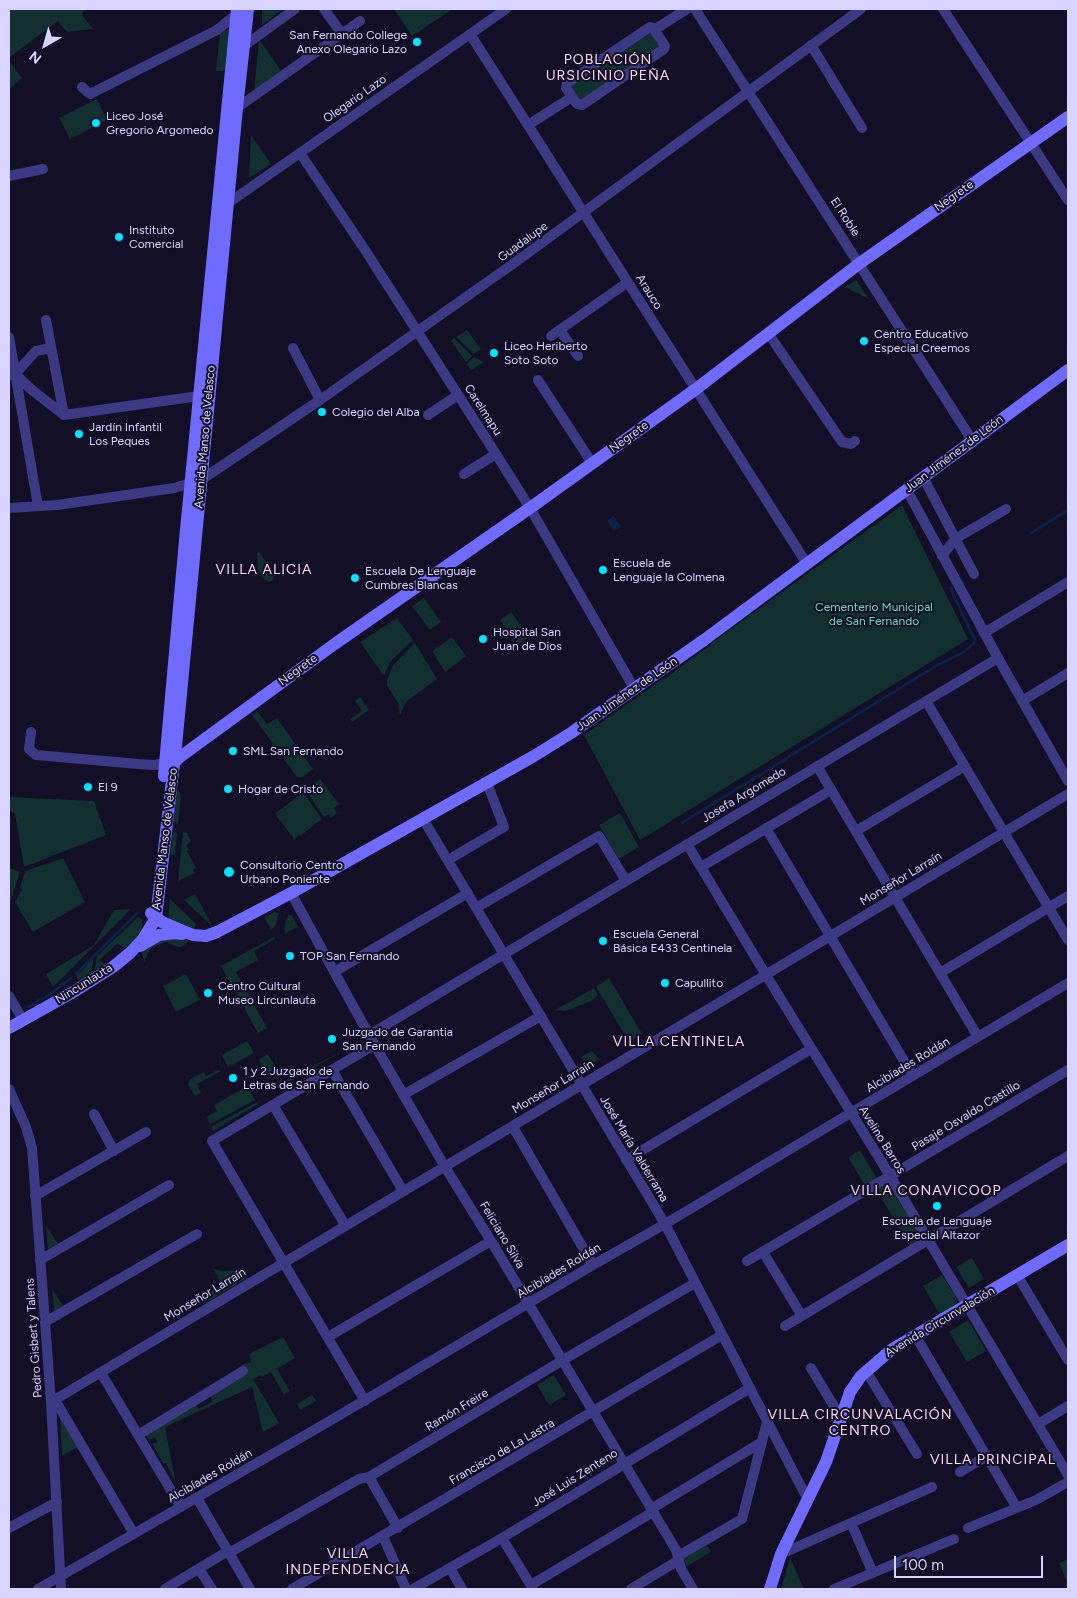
<!DOCTYPE html>
<html>
<head>
<meta charset="utf-8">
<style>
	body { margin:0 }
	#map { position:relative; width:1077px; height:1598px; overflow:hidden; background:#130f26; font-family:Figtree,sans-serif }
	canvas { display:block }
	.frame { position:absolute; inset:0; border:10px solid #d9d4ff; pointer-events:none }
	.north { position:absolute; left:20px; top:20px; width:50px; height:50px; -webkit-text-stroke:4px #130f26; paint-order:stroke; rotate:218deg; font-size:14px; font-weight:700; line-height:20px; text-align:center; color:#d9d4ff }
	.north::after { content:''; display:block; margin:auto; width:18px; height:22px; background:#d9d4ff; clip-path:polygon(50% 0,100% 100%,50% 72%,0 100%) }
	.scale { position:absolute; left:894px; top:1556px; width:149px; height:22px; box-sizing:border-box; border:2px solid #d9d4ff; border-top:0; padding-left:6px; font-size:15px; line-height:18px; white-space:nowrap; color:#d9d4ff; -webkit-text-stroke:4px #130f26; paint-order:stroke }
</style>
</head>
<body>
<div id="map">
<canvas width="1077" height="1598"></canvas>
<div class="frame"></div>
<div class="north">N</div>
<div class="scale">100 m</div>
</div>
<script>
const ctx = document.querySelector('canvas').getContext('2d');
ctx.lineJoin = 'round';
function paint(path, color) { ctx.fillStyle = color; ctx.fill(path, 'evenodd'); }
const shape = rows => new Path2D(rows.map(r => 'M' + r).join(''));
function stroke(path, color, width, dash) { ctx.strokeStyle = color; ctx.lineWidth = width; ctx.lineCap = dash ? 'butt' : 'round'; ctx.setLineDash(dash || []); ctx.stroke(path); }
function label(font, color, halo, rows, align = 'center') {
  ctx.font = font + ' Figtree,sans-serif'; ctx.lineWidth = 4; ctx.setLineDash([]); ctx.textBaseline = 'middle'; ctx.strokeStyle = halo; ctx.fillStyle = color; for (const [text, x, y, turn = 0] of rows) {
    ctx.save(); ctx.translate(x, y); ctx.rotate((+turn || 0) * Math.PI / 180); ctx.textAlign = isNaN(turn) ? turn : align; if (halo) ctx.strokeText(text, 0, 0); ctx.fillText(text, 0, 0); ctx.restore();
  }
}
paint(shape([
	[9,9,89,9,83,11,82,15,93,29,67,32,58,21,9,58],
	[262,9,283,9,262,25],
	[394,9,450,9,451,10,412,36],
	[229,29,225,71,216,71,220,33],
	[651,33,660,45,659,48,580,101,570,86],
	[259,39,281,71,254,91],
	[9,61,22,78,9,89],
	[97,99,107,120,70,139,59,118],
	[251,135,271,164,249,178],
	[856,280,869,299,845,287],
	[467,330,481,349,474,354,456,337],
	[454,338,472,356,466,362,451,341],
	[474,357,484,362,471,370,467,364],
	[902,505,968,639,640,840,584,735,664,678,665,679,692,658,710,646,713,642],
	[259,552,274,573,273,580,270,582,265,580,261,576,258,569,257,553],
	[424,598,441,622,430,630,412,606],
	[511,612,529,637,518,645,500,620],
	[397,618,413,640,390,662,384,676,360,642],
	[452,637,466,656,445,672,432,651],
	[415,643,437,679,406,702,400,715,398,705,399,704,387,686,387,680,393,665],
	[360,697,369,710,352,722,350,719,362,711,355,701],
	[257,711,267,724,277,718,313,769,301,778,297,777,252,715],
	[320,779,339,804,334,808,337,813,331,818,329,814,324,817,305,790],
	[177,790,181,794,178,825,174,821],
	[303,792,322,819,300,836,299,835,294,839,275,814],
	[9,797,94,801,106,835,24,867,15,814,9,810],
	[620,813,639,847,619,859,599,825],
	[173,832,177,833,175,855,170,854],
	[183,832,187,833,191,841,186,845,189,850,187,851,196,868,193,869,195,873,178,881],
	[63,858,85,902,33,932,15,902,22,890,20,888,25,871],
	[9,868,20,872,11,900,9,900],
	[195,894,213,927,184,900],
	[170,899,196,924,195,929,168,918],
	[131,909,53,987,46,974,94,945,114,910],
	[275,912,279,913,275,927,271,929,264,917],
	[288,915,292,916,298,927,286,933,284,929],
	[138,917,142,919,142,922,141,929,138,935,126,948,117,944,99,960,106,965,94,973,97,956],
	[274,937,275,939,254,951,258,960,236,972,267,1028,258,1033,221,966],
	[182,938,189,940,182,947,178,947,166,942,153,947,149,951,144,962,142,952,155,943,165,939],
	[94,956,91,974,79,981,76,975,82,971],
	[186,974,200,1000,176,1012,163,986],
	[609,978,642,1034,629,1042,596,987],
	[594,988,598,995,591,1001,566,1011,555,1010],
	[247,1041,254,1053,228,1067,222,1055],
	[350,1047,274,1090,271,1085,282,1079,283,1082],
	[592,1051,599,1059,587,1067,581,1057],
	[268,1054,278,1072,269,1077,266,1073,261,1076,260,1074,266,1069,264,1066,261,1066,259,1059],
	[218,1070,221,1071,197,1084,201,1093,195,1096,188,1085,189,1080,204,1072,206,1076],
	[248,1086,255,1100,210,1124,207,1117,217,1111,214,1105],
	[257,1102,258,1104,213,1131,211,1127],
	[860,1150,877,1179,865,1186,848,1157],
	[883,1185,889,1185,920,1236,917,1242,910,1246,876,1189],
	[46,1225,58,1244,48,1249],
	[972,1258,984,1279,969,1288,956,1267],
	[213,1269,222,1271,238,1270,234,1275,222,1283],
	[242,1269,247,1278,205,1303,201,1297,238,1276],
	[942,1275,956,1297,957,1302,955,1307,940,1315,923,1286],
	[52,1288,63,1306,54,1311],
	[968,1320,986,1351,967,1362,949,1332],
	[283,1337,295,1358,277,1369,290,1391,284,1395,271,1372,262,1377,261,1375,253,1379,279,1423,263,1432,252,1387,165,1427,176,1484,166,1463,163,1463,152,1444,157,1442,155,1437,149,1440,146,1435,195,1403,199,1409,213,1401,209,1394,246,1372,242,1365,251,1362,249,1354],
	[554,1375,566,1395,549,1405,537,1385],
	[312,1395,316,1401,300,1410,297,1404],
	[60,1417,78,1447,62,1456],
	[707,1545,711,1552,685,1567,684,1558],
	[790,1557,798,1576,804,1589,781,1589],
	[1068,1559,1068,1584,1059,1563]
]), '#12302f');
paint(shape([
	[614,516,621,527,613,531,607,520]
]), '#0c2248');
stroke(shape([
	[1031,533,1068,510],
	[682,823,934,667,964,652,974,643,975,640,952,592,951,588],
	[76,974,137,913],
	[46,997,71,978],
	[35,1003,43,998],
	[28,1007,34,1004],
	[9,1018,10,1017]
]), '#0c2248', 3);
stroke(shape([
	[324,9,342,34],
	[695,9,972,440],
	[943,9,1068,200],
	[650,27,653,28,665,46,664,49,582,105,577,104,566,88,567,83,650,27],
	[654,30,687,9],
	[470,34,807,564],
	[811,45,862,128],
	[241,48,295,9],
	[82,87,90,94,217,30,237,14,240,14],
	[234,110,360,21],
	[528,125,572,97],
	[300,153,365,250,496,454,530,508,634,688],
	[9,176,43,169],
	[224,206,506,9],
	[46,320,64,415],
	[560,330,578,356],
	[768,333,842,442,851,444,855,441],
	[551,336,628,282],
	[9,337,38,506],
	[293,348,320,400],
	[15,374,36,351,51,348],
	[9,375,15,374,32,390,64,415,206,395],
	[538,380,592,463],
	[428,415,458,395],
	[464,474,496,454],
	[923,477,974,574],
	[907,490,998,658,1068,781],
	[9,508,57,505,99,499,174,488,201,480,320,400,517,261,861,9],
	[942,556,955,539,1006,509],
	[984,633,1068,582],
	[926,701,1068,940],
	[1022,701,1068,673],
	[31,732,29,749,36,755,138,764,154,765,172,762],
	[817,766,978,1037],
	[423,819,665,1224,808,1500],
	[766,828,913,1076],
	[856,831,965,766],
	[687,844,766,975,886,1169,1068,1475],
	[448,860,504,827,487,783],
	[701,867,831,790],
	[291,893,369,1035,445,1167,491,1241,676,1550,681,1569,693,1589],
	[476,908,599,836,626,881],
	[334,972,468,893],
	[940,973,1068,896],
	[9,996,23,1020],
	[369,1035,998,658],
	[332,1070,403,1191],
	[9,1089,26,1127,32,1148,51,1402,61,1589],
	[403,1095,541,1016],
	[273,1105,345,1225],
	[94,1114,114,1151],
	[513,1127,593,1265],
	[626,1160,811,1049],
	[35,1196,146,1132],
	[763,1252,802,1316],
	[40,1260,169,1185],
	[747,1261,1068,1070],
	[1017,1275,1068,1360],
	[45,1322,197,1234],
	[785,1326,1068,1156],
	[915,1335,1017,1508],
	[328,1337,491,1241],
	[811,1368,841,1418],
	[866,1371,917,1454],
	[101,1373,181,1507],
	[55,1400,134,1534],
	[365,1401,212,1141,374,1045],
	[51,1402,1068,794],
	[1038,1424,1068,1406],
	[138,1435,243,1371],
	[960,1472,987,1456],
	[369,1477,398,1528],
	[197,1498,250,1589],
	[651,1509,762,1442],
	[851,1523,873,1573],
	[9,1528,57,1502],
	[968,1528,1036,1500,1068,1482],
	[383,1536,406,1589],
	[502,1538,533,1589],
	[229,1553,359,1479,369,1477,568,1357,695,1283],
	[781,1554,932,1487],
	[678,1556,742,1519,767,1422],
	[450,1568,462,1589],
	[199,1569,212,1589],
	[531,1585,653,1512],
	[38,1589,328,1422,593,1265,665,1224,1068,983],
	[165,1589,228,1551],
	[292,1589,722,1335],
	[413,1589,502,1538,750,1388],
	[631,1589,679,1560],
	[834,1589,954,1539]
]), '#3d3a85', 10);
stroke(shape([
	[164,775,185,540,237,9],
	[164,776,170,766,180,757,336,643,530,508,696,389,860,263,1068,117],
	[151,913,162,922,193,935,206,936,217,932,291,893,534,756,571,733,704,640,1068,370],
	[140,946,159,935,175,933,182,934],
	[9,1028,75,991,113,967,130,953,143,939,156,918,176,746,237,108,248,9],
	[770,1589,781,1554,826,1462,850,1392,861,1376,891,1350,1068,1245]
]), '#6f6bff', 12);
for (const [x, y, r, color] of [
	[417,42,5,"#00e5ff"],
	[96,123,5,"#00e5ff"],
	[119,237,5,"#00e5ff"],
	[864,341,5,"#00e5ff"],
	[494,353,5,"#00e5ff"],
	[322,412,5,"#00e5ff"],
	[79,434,5,"#00e5ff"],
	[603,570,5,"#00e5ff"],
	[355,578,5,"#00e5ff"],
	[483,639,5,"#00e5ff"],
	[233,751,5,"#00e5ff"],
	[88,787,5,"#00e5ff"],
	[228,789,5,"#00e5ff"],
	[229,872,6,"#00e5ff"],
	[603,941,5,"#00e5ff"],
	[290,956,5,"#00e5ff"],
	[665,983,5,"#00e5ff"],
	[208,993,5,"#00e5ff"],
	[332,1039,5,"#00e5ff"],
	[233,1078,5,"#00e5ff"],
	[937,1206,5,"#00e5ff"]
]) { const dot = new Path2D(); dot.arc(x, y, r, 0, 2 * Math.PI); ctx.fillStyle = color; ctx.fill(dot); stroke(dot, '#130f26', 2); }
label('12px', '#d9d4ff', '#130f26', [
	["San Fernando College",407,35,"right"],
	["Anexo Olegario Lazo",407,49,"right"],
	["Liceo José",106,116],
	["Gregorio Argomedo",106,130],
	["Instituto",129,230],
	["Comercial",129,244],
	["Centro Educativo",874,334],
	["Especial Creemos",874,348],
	["Liceo Heriberto",504,346],
	["Soto Soto",504,360],
	["Colegio del Alba",332,412],
	["Jardín Infantil",89,427],
	["Los Peques",89,441],
	["Escuela de",613,563],
	["Lenguaje la Colmena",613,577],
	["Escuela De Lenguaje",365,571],
	["Cumbres Blancas",365,585],
	["Hospital San",493,632],
	["Juan de Dios",493,646],
	["SML San Fernando",243,751],
	["El 9",98,787],
	["Hogar de Cristo",238,789],
	["Consultorio Centro",240,865],
	["Urbano Poniente",240,879],
	["Escuela General",613,934],
	["Básica E433 Centinela",613,948],
	["TOP San Fernando",300,956],
	["Capullito",675,983],
	["Centro Cultural",218,986],
	["Museo Lircunlauta",218,1000],
	["Juzgado de Garantia",342,1032],
	["San Fernando",342,1046],
	["1 y 2 Juzgado de",243,1071],
	["Letras de San Fernando",243,1085],
	["Escuela de Lenguaje",937,1221,"center"],
	["Especial Altazor",937,1235,"center"]
], 'left');
label('12px', '#d9d4ff', '#130f26', [
	["Olegario Lazo",355,99,-35],
	["Negrete",954,196,-35],
	["El Roble",845,217,57],
	["Guadalupe",523,242,-36],
	["Arauco",649,292,58],
	["Carelmapu",483,410,57],
	["Avenida Manso de Velasco",205,437,-85],
	["Negrete",629,437,-36],
	["Juan Jiménez de León",954,454,-37],
	["Negrete",298,670,-36],
	["Juan Jiménez de León",627,694,-35],
	["Josefa Argomedo",744,795,-31],
	["Avenida Manso de Velasco",165,839,-83],
	["Monseñor Larraín",901,879,-31],
	["Nincunlauta",84,984,-32],
	["Alcibíades Roldán",908,1065,-31],
	["Monseñor Larraín",553,1087,-31],
	["Pasaje Osvaldo Castillo",966,1116,-31],
	["Avelino Barros",882,1140,58],
	["José María Valderrama",634,1149,59],
	["Feliciano Silva",502,1235,59],
	["Alcibíades Roldán",559,1271,-31],
	["Monseñor Larraín",205,1295,-31],
	["Avenida Circunvalación",940,1322,-31],
	["Pedro Gisbert y Talens",34,1338,-94],
	["Ramón Freire",457,1410,-31],
	["Francisco de La Lastra",502,1452,-30],
	["Alcibíades Roldán",210,1476,-30],
	["José Luis Zenteno",575,1478,-32]
]);
label('12px', '#5fe0c0', '#130f26', [
	["Cementerio Municipal",874,607],
	["de San Fernando",874,621]
]);
ctx.letterSpacing = '1px';
label('14px', '#ffd6f0', '#130f26', [
	["POBLACIÓN",608,60],
	["URSICINIO PEÑA",608,76],
	["VILLA ALICIA",264,570],
	["VILLA CENTINELA",679,1042],
	["VILLA CONAVICOOP",926,1191],
	["VILLA CIRCUNVALACIÓN",860,1415],
	["CENTRO",860,1431],
	["VILLA PRINCIPAL",993,1460],
	["VILLA",348,1554],
	["INDEPENDENCIA",348,1570]
]);
ctx.letterSpacing = '0px';
</script>
</body>
</html>
